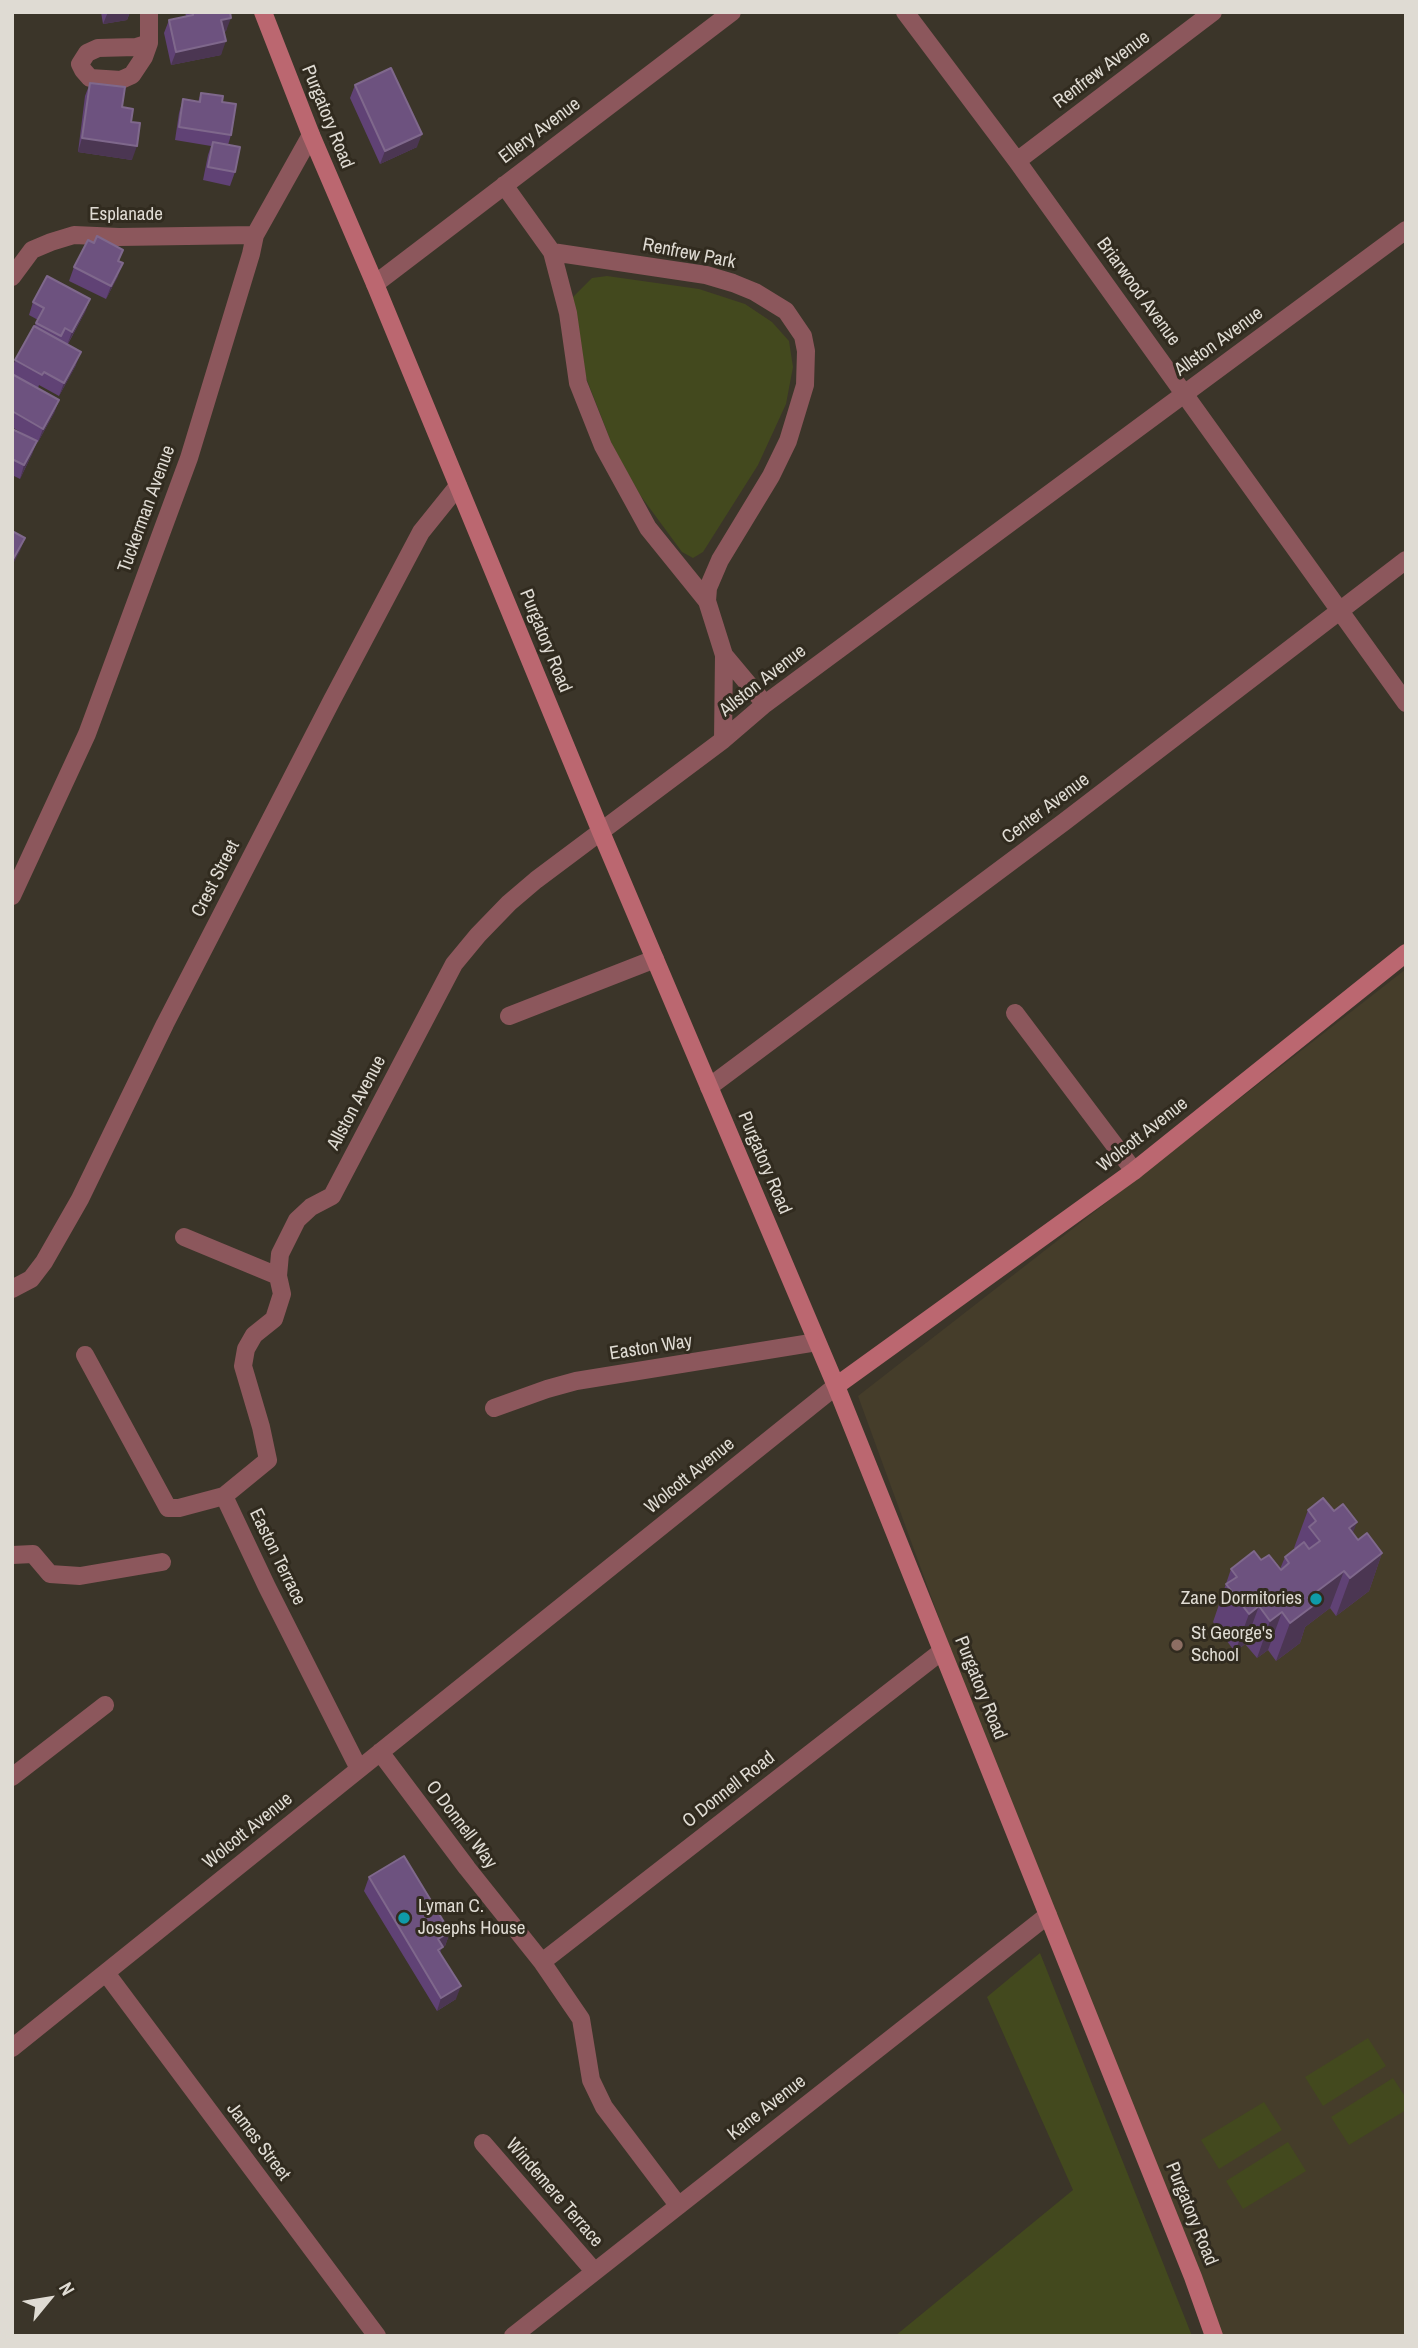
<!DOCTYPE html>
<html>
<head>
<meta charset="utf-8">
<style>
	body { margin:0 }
	#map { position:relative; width:1418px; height:2348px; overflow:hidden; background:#3b3529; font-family:"Archivo Narrow",sans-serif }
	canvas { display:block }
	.frame { position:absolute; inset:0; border:14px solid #dfdbd3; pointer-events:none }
	.north { position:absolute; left:14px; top:2264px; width:70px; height:70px; -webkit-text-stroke:5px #312b1f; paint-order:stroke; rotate:60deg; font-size:19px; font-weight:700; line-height:28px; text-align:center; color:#dfdbd3 }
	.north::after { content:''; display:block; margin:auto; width:24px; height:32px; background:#dfdbd3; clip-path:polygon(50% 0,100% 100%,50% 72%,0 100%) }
</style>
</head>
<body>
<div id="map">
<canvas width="1418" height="2348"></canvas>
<div class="frame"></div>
<div class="north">N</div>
</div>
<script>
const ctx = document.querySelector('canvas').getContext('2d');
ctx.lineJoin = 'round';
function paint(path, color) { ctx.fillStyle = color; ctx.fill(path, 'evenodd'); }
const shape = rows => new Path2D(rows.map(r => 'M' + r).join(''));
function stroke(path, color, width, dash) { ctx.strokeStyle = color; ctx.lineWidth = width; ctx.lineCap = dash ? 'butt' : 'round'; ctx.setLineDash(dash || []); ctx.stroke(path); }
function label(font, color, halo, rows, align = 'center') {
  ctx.font = font + ' "Archivo Narrow",sans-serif'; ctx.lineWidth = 6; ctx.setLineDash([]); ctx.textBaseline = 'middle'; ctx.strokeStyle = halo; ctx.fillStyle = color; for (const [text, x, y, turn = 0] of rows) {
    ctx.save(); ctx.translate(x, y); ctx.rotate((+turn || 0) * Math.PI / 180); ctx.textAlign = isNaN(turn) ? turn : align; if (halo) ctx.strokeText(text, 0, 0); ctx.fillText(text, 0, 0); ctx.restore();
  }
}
paint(shape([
	[1406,969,1406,2336,1214,2336,1040,1895,858,1396]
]), '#453d2a');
paint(shape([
	[607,276,699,289,745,304,772,322,789,341,793,367,786,404,758,465,703,552,693,558,682,552,640,495,613,447,585,375,572,298,592,278],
	[1040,1953,1192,2336,895,2336,1073,2190,987,1997],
	[1368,2038,1386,2066,1323,2106,1305,2077],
	[1393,2078,1406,2098,1406,2110,1349,2145,1331,2117],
	[1264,2102,1282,2130,1219,2169,1201,2140],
	[1288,2142,1306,2171,1243,2209,1226,2181]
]), '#43491e');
stroke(shape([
	[149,12,149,43,144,57,132,75,121,80,90,78,83,70,80,64,87,53,98,48,136,47,149,43],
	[905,12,1017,161,1406,703],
	[1017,161,1213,12],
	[504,185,552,252,568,313,578,383,603,446,648,528,707,601],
	[552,252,706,275,733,283,755,292,786,311,803,336,806,351,805,385,788,441,771,476,720,560,708,588,707,601,724,655,723,740],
	[12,277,32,250,51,242,74,235,119,237,255,235],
	[375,284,732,12],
	[724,655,765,704],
	[12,896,87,734,189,458,251,254,255,235,311,135],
	[1015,1013,1134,1171],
	[509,1016,655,959],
	[709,1087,1064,822,1406,560],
	[184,1237,278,1276],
	[12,1289,31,1279,44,1262,80,1199,165,1024,332,700,421,532,458,486],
	[85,1355,168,1508,179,1508,224,1496,268,1460,261,1427,243,1366,246,1349,254,1335,274,1319,282,1294,278,1276,280,1254,297,1220,311,1207,332,1196,454,964,478,935,509,903,536,880,723,740,765,704,1406,230],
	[494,1408,547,1389,576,1381,817,1342],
	[224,1496,267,1587,359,1769],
	[12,1555,33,1554,50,1574,80,1576,162,1562],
	[380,1752,467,1868,542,1962,581,2019,591,2080,604,2107,678,2205],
	[12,1777,105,1705],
	[542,1962,942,1651],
	[106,1973,377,2336],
	[12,2048,836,1386],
	[483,2143,594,2271],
	[513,2336,1048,1915]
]), '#8c575c', 18);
stroke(shape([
	[263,12,311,135,375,284,601,832,836,1386,1193,2277,1214,2336],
	[836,1386,1134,1171,1406,953]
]), '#bb6770', 18);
paint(shape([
	[101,12,130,12,127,20,103,24],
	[185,12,230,12,226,31,224,32,221,55,171,65,164,33,169,20,186,16],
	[90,83,122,107,131,122,132,160,78,152,85,96],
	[355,85,417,147,380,164,350,98],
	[201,93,222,102,231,135,228,145,235,172,230,186,203,180,208,155,211,146,175,140,179,113,183,99,198,102],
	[94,243,123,250,119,261,118,276,106,299,69,281,74,267],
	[90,299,85,312,68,344,76,365,59,396,39,385,38,388,59,400,54,413,38,442,37,441,32,454,20,479,12,475,12,429,35,441,12,427,12,369,15,360,38,320,29,315,33,302],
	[1308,1510,1334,1511,1358,1540,1382,1553,1369,1591,1336,1616,1330,1608,1305,1627,1300,1643,1276,1661,1268,1650,1257,1658,1245,1644,1235,1652,1213,1622,1231,1569,1261,1560,1280,1569,1285,1557,1296,1549,1294,1548],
	[369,1877,450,1932,445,1946,442,1947,440,1953,456,1999,437,2011,364,1891]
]), '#604275');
paint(shape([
	[108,12,130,12,127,20,103,24],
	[231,18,226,31,217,33,221,20],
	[226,41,221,55,171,65,176,52],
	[422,134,417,147,380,164,385,151],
	[82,138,137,146,132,160,78,152],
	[123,263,118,276,106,299,111,286],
	[90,299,85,312,67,345,72,332],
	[81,352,76,365,59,396,64,383],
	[59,400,54,413,38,442,43,429],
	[37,441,32,454,20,479,24,465],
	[25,538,20,551,12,566,12,561],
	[1357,1522,1343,1560,1349,1528],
	[1382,1553,1369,1591,1336,1616,1350,1578],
	[1344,1571,1330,1608,1305,1627,1300,1643,1276,1661,1290,1623,1308,1598],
	[1259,1606,1245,1644,1235,1652,1249,1614],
	[1282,1612,1268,1650,1257,1658,1270,1621],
	[450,1932,445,1946,442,1947,438,1960,438,1939],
	[461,1986,456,1999,437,2011,441,1998]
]), '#4b3652');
const building = shape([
	[193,12,230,12,231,18,221,20,226,41,176,52,169,20,193,15,193,12],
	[391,68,422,134,385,151,355,85,391,68],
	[90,83,125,87,122,107,133,109,131,122,140,123,137,146,82,138,90,83],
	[201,93,223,96,222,102,236,104,231,135,179,127,183,99,200,102,201,93],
	[213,142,240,147,235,172,208,167,213,142],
	[97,236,123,250,118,261,123,263,111,286,74,267,88,240,94,243,97,236],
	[47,276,90,299,72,332,65,328,61,336,36,323,44,308,33,302,47,276],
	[34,326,81,352,64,383,44,372,42,375,15,360,34,326],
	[12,374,59,400,43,429,12,411,12,374],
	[12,429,37,441,24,465,12,459,12,429],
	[12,531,25,538,12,561,12,531],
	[1323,1498,1334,1511,1343,1504,1357,1522,1349,1528,1358,1540,1367,1533,1382,1553,1350,1578,1344,1571,1308,1598,1314,1605,1290,1623,1282,1612,1270,1621,1259,1606,1249,1614,1226,1584,1237,1577,1231,1569,1254,1551,1261,1560,1269,1555,1281,1570,1289,1563,1285,1557,1304,1542,1309,1549,1320,1541,1309,1527,1316,1521,1308,1510,1323,1498],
	[404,1856,450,1932,438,1939,443,1947,438,1950,461,1986,441,1998,369,1877,404,1856]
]);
paint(building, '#6d527f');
stroke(building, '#7f688c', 2);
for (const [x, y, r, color] of [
	[1316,1599,7,"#0f9aa8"],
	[1177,1645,7,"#8d6e63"],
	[404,1918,7,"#0f9aa8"]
]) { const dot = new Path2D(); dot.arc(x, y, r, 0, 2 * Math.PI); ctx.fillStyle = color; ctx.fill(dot); stroke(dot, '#312b1f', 2.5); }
label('19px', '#dfdbd3', '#312b1f', [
	["Renfrew Avenue",1102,70,-37],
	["Purgatory Road",327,117,68],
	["Ellery Avenue",540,131,-37],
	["Esplanade",126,215],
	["Renfrew Park",689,254,11],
	["Briarwood Avenue",1138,292,54],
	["Allston Avenue",1219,342,-36],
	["Tuckerman Avenue",147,509,-70],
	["Purgatory Road",545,641,68],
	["Allston Avenue",763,681,-38],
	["Center Avenue",1046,809,-37],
	["Crest Street",216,879,-63],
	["Allston Avenue",357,1103,-62],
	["Wolcott Avenue",1143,1135,-38],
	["Purgatory Road",764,1163,67],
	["Easton Way",651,1348,-9],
	["Wolcott Avenue",690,1476,-39],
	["Easton Terrace",277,1557,64],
	["Purgatory Road",980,1688,68],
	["O Donnell Road",729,1790,-38],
	["O Donnell Way",461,1825,53],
	["Wolcott Avenue",248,1831,-39],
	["Kane Avenue",767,2108,-38],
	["James Street",258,2142,53],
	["Windemere Terrace",554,2193,49],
	["Purgatory Road",1191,2214,68]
]);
label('19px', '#dfdbd3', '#312b1f', [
	["Zane Dormitories",1302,1599,"right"],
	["St George's",1191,1634],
	["School",1191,1656],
	["Lyman C.",418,1907],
	["Josephs House",418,1929]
], 'left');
</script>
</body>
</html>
